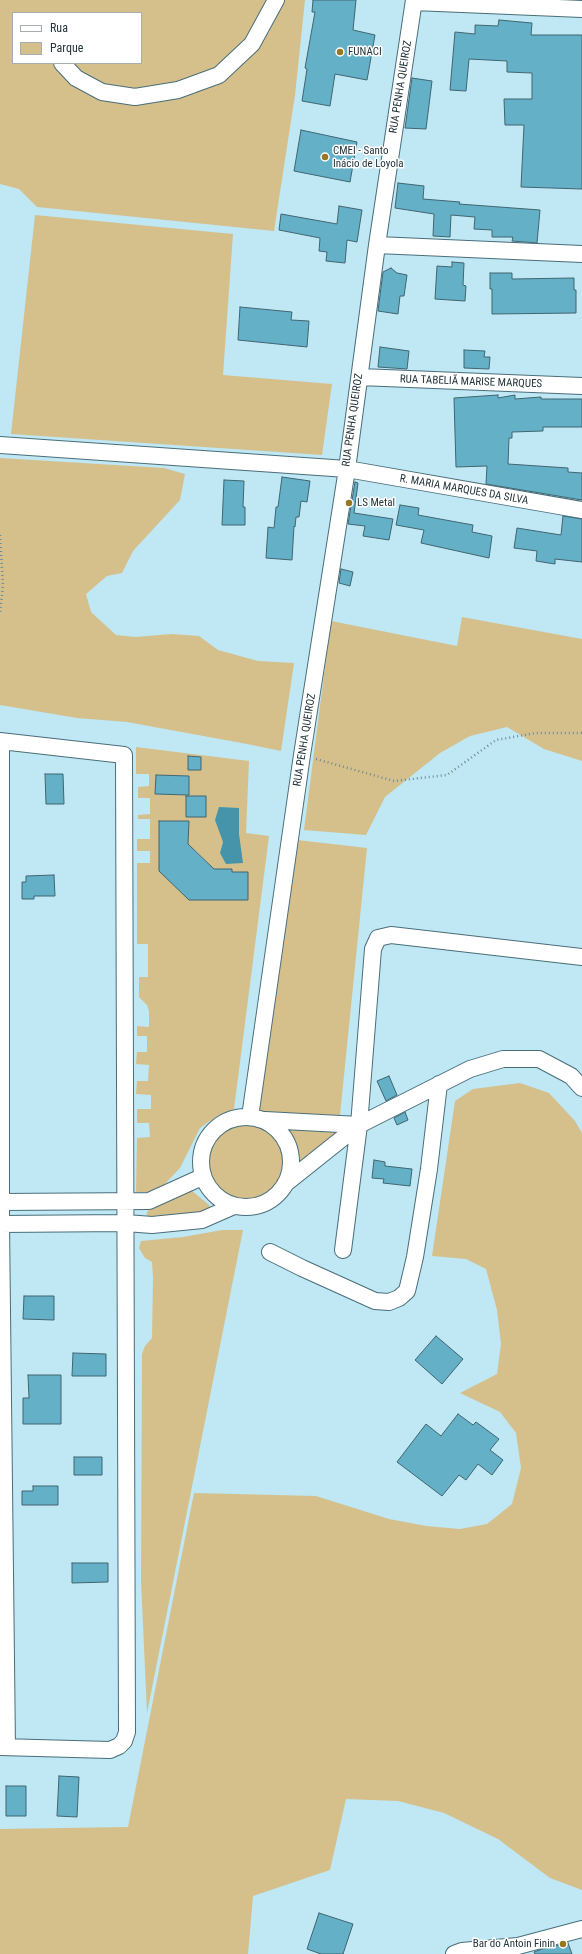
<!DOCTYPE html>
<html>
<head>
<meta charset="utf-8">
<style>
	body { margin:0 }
	#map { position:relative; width:582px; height:1954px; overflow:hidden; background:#bfe7f4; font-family:"Roboto Condensed",sans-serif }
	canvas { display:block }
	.legend { position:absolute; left:12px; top:12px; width:130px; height:52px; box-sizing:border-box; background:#fff; border:1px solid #a7aeb0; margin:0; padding:5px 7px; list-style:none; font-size:12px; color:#243439 }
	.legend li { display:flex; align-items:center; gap:8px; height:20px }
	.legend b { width:20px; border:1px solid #a7aeb0 }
</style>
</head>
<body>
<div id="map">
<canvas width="582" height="1954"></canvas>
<ul class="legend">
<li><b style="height:5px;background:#fff"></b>Rua</li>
<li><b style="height:11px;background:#d5c08c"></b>Parque</li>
</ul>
</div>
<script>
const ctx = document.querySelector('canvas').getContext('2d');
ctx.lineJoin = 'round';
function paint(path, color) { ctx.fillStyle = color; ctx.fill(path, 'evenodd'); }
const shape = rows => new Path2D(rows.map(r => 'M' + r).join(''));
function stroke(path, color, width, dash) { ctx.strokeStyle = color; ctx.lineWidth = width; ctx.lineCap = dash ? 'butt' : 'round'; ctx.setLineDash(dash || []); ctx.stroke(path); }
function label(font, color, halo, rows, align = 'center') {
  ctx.font = font + ' "Roboto Condensed",sans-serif'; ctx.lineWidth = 3; ctx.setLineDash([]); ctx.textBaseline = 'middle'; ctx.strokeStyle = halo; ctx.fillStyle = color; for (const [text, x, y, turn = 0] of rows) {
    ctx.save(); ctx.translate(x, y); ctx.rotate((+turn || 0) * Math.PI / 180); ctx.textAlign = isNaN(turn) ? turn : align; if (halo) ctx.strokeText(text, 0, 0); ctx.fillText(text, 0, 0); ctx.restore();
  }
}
paint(shape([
	[0,0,305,0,295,95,274,231,37,207,19,189,0,184],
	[13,13,141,13,141,63,13,63],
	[35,215,233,234,223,375,332,384,322,455,11,434],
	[0,458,164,468,185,474,180,500,133,551,122,573,107,576,86,594,91,612,116,635,135,637,172,634,199,636,218,650,258,661,294,663,281,751,247,744,127,722,77,718,0,705],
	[462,617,582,639,582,761,544,749,507,727,470,736,440,753,385,797,366,835,304,830,331,621,457,646],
	[136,747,249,761,246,833,269,836,234,1109,217,1116,200,1128,180,1168,164,1185,147,1192,136,1192,137,1138,150,1137,149,1123,137,1123,137,1109,151,1109,151,1095,136,1094,137,1081,148,1081,149,1065,136,1064,137,1052,147,1052,147,1036,137,1036,137,1026,149,1027,149,1011,147,1005,139,997,139,977,148,977,148,944,137,944,137,863,150,863,150,851,137,851,137,839,150,839,150,819,138,819,138,815,150,814,150,798,138,798,138,787,149,786,149,774,136,774],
	[188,757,201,757,201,770,188,770],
	[156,775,189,776,189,795,155,794],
	[206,796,206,817,186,817],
	[239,808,239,834,220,853,223,842],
	[159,821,186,821,188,836,188,857,195,850,208,863,202,869,232,869,232,872,248,872,248,900,188,900,188,886,171,871,159,871],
	[297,840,367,848,340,1115,255,1116],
	[520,1083,549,1093,575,1121,582,1133,582,1890,550,1878,498,1839,444,1813,398,1801,346,1799,330,1870,253,1896,248,1954,0,1954,0,1829,128,1827,194,1493,316,1496,389,1519,426,1526,460,1529,487,1524,512,1504,521,1468,516,1433,500,1412,460,1393,497,1374,501,1344,497,1310,486,1269,466,1259,432,1256,455,1101,473,1089],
	'206 1162a40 40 0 1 1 80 0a40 40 0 1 1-80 0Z',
	[292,1125,343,1128,304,1163,297,1161,286,1133],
	[191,1190,209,1205,211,1211,207,1214,146,1219,147,1212,150,1208,179,1197,185,1192],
	[222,1230,243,1230,147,1713,141,1581,142,1354,145,1346,152,1338,153,1278,152,1262,145,1258,139,1248,141,1241,183,1237]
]), '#d5c08c');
paint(shape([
	[219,807,239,808,239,834,243,863,226,864,220,853,223,842,215,820]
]), '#4694aa');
const building = shape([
	[313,0,356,0,353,30,375,35,367,80,335,74,330,106,302,101,307,69,305,68,315,12,312,12,313,0],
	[499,20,532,23,531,35,582,35,582,189,521,187,524,125,505,125,504,99,532,99,532,73,507,72,507,61,469,59,466,91,450,90,455,32,475,34,475,25,498,26,499,20],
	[412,78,432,81,426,129,405,128,412,78],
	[301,130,357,142,350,182,294,171,301,130],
	[398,183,424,186,423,199,460,202,459,204,540,210,537,243,512,241,513,237,492,237,492,230,474,229,475,217,451,215,450,237,433,236,434,214,395,208,398,183],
	[339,206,362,210,357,242,347,240,345,263,326,261,327,252,319,251,320,238,279,230,281,214,337,224,339,206],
	[452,262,464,263,463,285,466,286,465,301,435,299,437,266,452,267,452,262],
	[391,268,397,273,407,275,404,296,400,296,398,314,378,311,383,272,391,268],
	[490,273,512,273,512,279,574,278,574,290,576,290,576,313,492,314,492,289,490,289,490,273],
	[240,307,292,312,291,320,309,321,307,347,238,340,240,307],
	[380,347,409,351,407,369,378,367,380,347],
	[464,350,485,351,484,357,490,357,489,369,464,368,464,350],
	[498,395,498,398,515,395,515,399,541,397,541,399,582,399,582,427,543,427,543,431,512,432,512,438,509,438,508,464,568,468,568,472,582,473,582,500,486,484,487,466,456,467,454,398,498,395],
	[282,477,310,481,307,502,301,501,299,517,296,517,295,527,294,526,292,560,266,558,268,527,274,528,276,507,278,507,282,477],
	[224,480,244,481,243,507,245,507,245,525,222,525,224,480],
	[355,482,358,483,354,513,393,519,389,540,363,536,365,526,348,524,355,482],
	[400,505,419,508,418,515,473,525,472,532,492,536,489,558,421,543,424,530,396,525,400,505],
	[563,516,582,519,582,562,555,559,555,564,536,561,537,551,514,548,517,528,561,535,563,516],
	[341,569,353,572,350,586,339,583,341,569],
	[188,756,201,757,201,770,188,770,188,756],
	[45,774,63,774,64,804,46,804,45,774],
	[156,775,189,776,189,795,155,794,156,775],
	[186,796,206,796,206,817,186,817,186,796],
	[159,821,189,821,188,844,214,869,232,869,232,872,248,872,248,900,189,900,159,871,159,821],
	[54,875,55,896,34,896,34,899,22,899,22,882,26,882,26,876,54,875],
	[389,1076,397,1095,386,1101,377,1081,389,1076],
	[405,1112,408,1120,397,1125,394,1118,405,1112],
	[374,1160,385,1162,385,1166,412,1169,410,1186,383,1183,384,1179,372,1178,374,1160],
	[24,1296,54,1296,54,1320,23,1319,24,1296],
	[436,1336,463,1359,442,1384,415,1360,436,1336],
	[73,1353,106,1354,106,1376,72,1376,73,1353],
	[28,1375,61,1375,61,1424,23,1424,23,1398,29,1398,28,1375],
	[458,1414,473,1425,476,1422,499,1439,490,1450,503,1460,492,1475,478,1464,466,1480,459,1475,442,1496,397,1462,426,1424,441,1436,458,1414],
	[74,1457,102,1457,102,1475,74,1475,74,1457],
	[33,1486,58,1486,58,1505,22,1505,22,1491,33,1491,33,1486],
	[72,1563,108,1563,108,1582,72,1583,72,1563],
	[59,1776,79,1777,77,1817,57,1816,59,1776],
	[6,1786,26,1786,26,1816,6,1816,6,1786],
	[319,1913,353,1924,343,1954,321,1954,307,1949,319,1913],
	[568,1943,572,1954,535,1954,534,1952,542,1949,568,1943]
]);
paint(building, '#63b0c7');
stroke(building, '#416570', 1);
const minor = shape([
	[414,2,582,9],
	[62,63,76,78,102,92,135,97,178,90,219,75,252,44,276,0],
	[377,245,582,254],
	[360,377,582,386],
	[0,445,347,469,582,510],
	[0,741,124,755,127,1732,124,1741,119,1746,110,1750,0,1747],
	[1,741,1,1224,7,1747],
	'201 1162a45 45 0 1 1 90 0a45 45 0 1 1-90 0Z',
	[250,1117,302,755,347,469,377,245,414,0],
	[265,1120,359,1125],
	[285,1184,359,1125,470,1069,503,1059,539,1059,571,1076,582,1088],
	[0,1202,149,1201,202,1177],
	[0,1224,126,1223,152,1225,202,1220,234,1206],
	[343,1250,359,1125,373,949,378,938,391,935,582,957],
	[270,1252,302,1268,375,1301,389,1302,399,1298,407,1291,415,1257,429,1169,439,1084],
	[454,1954,462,1951,518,1946,582,1929]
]);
stroke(minor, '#496e79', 18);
stroke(shape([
	[0,535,3,585,0,613],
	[316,759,394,781,447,775,496,740,536,733,582,733]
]), '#708b94', 2.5, [1, 3]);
stroke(minor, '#fff', 16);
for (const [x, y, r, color] of [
	[340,52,4,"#977820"],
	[325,157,4,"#977820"],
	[349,503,4,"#977820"],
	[563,1944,4,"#977820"]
]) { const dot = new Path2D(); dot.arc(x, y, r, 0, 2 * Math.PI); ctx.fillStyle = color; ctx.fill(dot); stroke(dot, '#fff', 1.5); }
label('11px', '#243439', '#fff', [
	["FUNACI",348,52],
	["CMEI - Santo",333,151],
	["Inácio de Loyola",333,164],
	["LS Metal",357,503],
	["Bar do Antoin Finin",555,1944,"right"]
], 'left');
label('11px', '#243439', '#fff', [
	["RUA PENHA QUEIROZ",401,87,-81],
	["RUA TABELIÃ MARISE MARQUES",471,382,2],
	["RUA PENHA QUEIROZ",353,420,-82],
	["R. MARIA MARQUES DA SILVA",464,490,10],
	["RUA PENHA QUEIROZ",305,740,-81]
]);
</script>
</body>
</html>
